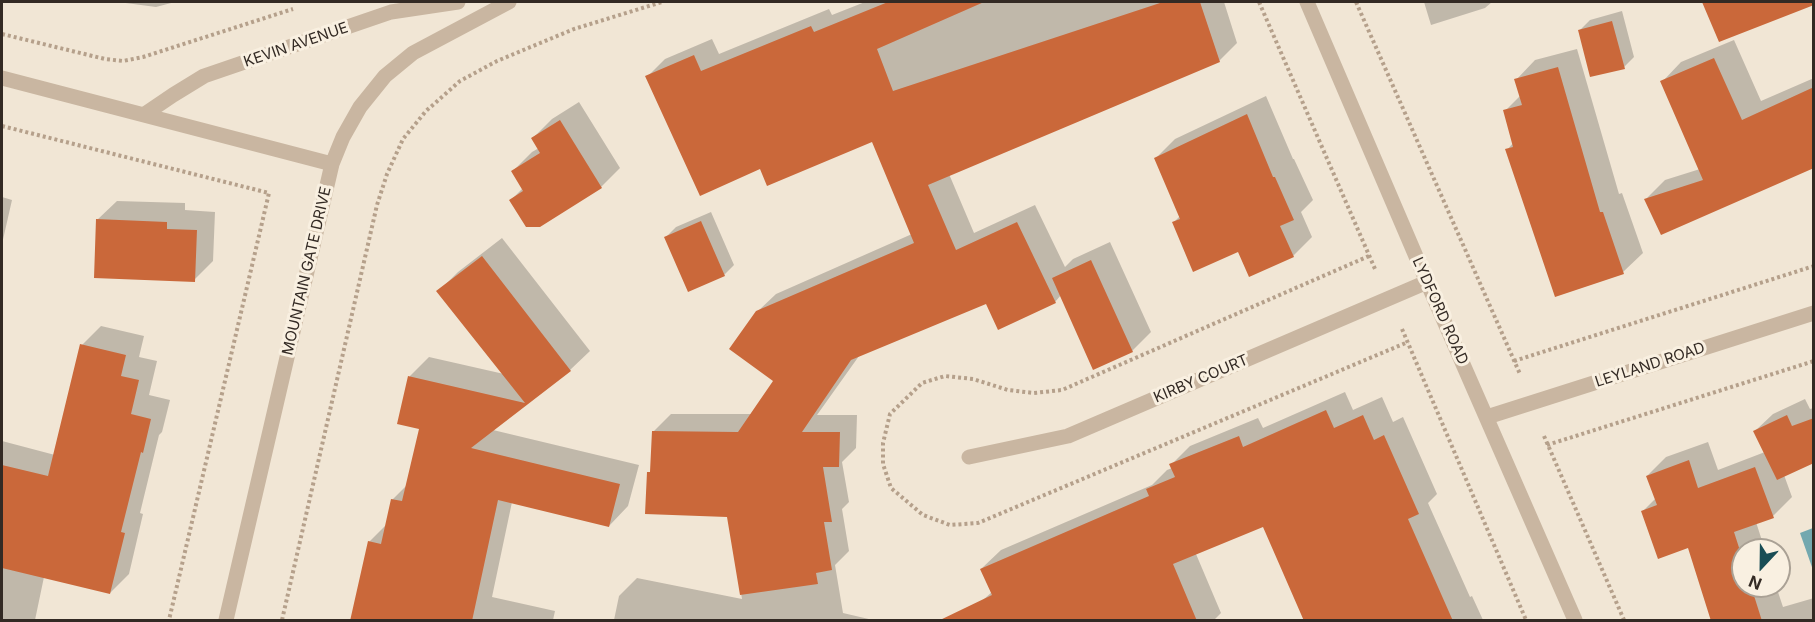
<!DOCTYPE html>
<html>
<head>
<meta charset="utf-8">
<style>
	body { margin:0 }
	#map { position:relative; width:1815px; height:622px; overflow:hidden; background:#f1e6d5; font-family:Inter,sans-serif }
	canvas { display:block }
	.frame { position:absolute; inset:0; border:3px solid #332a24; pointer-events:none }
	.north { position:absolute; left:1731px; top:538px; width:60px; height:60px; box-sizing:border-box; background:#f9f0e1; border:2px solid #aaa195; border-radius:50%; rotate:202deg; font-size:16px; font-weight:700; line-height:24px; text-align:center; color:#332a24 }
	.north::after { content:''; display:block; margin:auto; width:21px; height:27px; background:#194d55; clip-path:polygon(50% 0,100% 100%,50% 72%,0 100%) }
</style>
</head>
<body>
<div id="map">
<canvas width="1815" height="622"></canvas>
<div class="frame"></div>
<div class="north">N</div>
</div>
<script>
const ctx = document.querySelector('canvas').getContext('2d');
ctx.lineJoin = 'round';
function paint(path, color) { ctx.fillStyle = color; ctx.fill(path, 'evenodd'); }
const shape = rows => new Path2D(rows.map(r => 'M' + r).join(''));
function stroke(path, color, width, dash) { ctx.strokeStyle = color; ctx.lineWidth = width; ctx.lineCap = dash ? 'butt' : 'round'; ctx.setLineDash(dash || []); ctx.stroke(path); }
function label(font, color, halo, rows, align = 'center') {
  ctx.font = font + ' Inter,sans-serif'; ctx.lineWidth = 6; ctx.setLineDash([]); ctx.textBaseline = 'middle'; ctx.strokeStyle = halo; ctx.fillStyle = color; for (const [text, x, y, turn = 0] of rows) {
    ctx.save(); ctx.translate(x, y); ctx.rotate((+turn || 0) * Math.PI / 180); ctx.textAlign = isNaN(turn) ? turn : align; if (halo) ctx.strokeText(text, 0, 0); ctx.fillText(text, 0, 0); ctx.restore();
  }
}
paint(shape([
	[1813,528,1813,570,1800,533]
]), '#73a8af');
paint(shape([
	[118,2,175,2,156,7],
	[865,2,1224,2,1237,43,1219,61,949,174,974,233,1035,205,1065,267,1073,259,1110,242,1151,332,1132,351,1061,295,1055,302,987,302,859,356,817,415,857,415,856,448,842,462,849,502,842,509,849,551,835,565,843,613,873,620,614,620,619,596,637,578,742,599,728,516,649,473,652,470,653,432,671,414,752,414,775,380,757,312,776,294,912,234,873,140,761,167,647,77,665,59,712,39,719,54,829,9,832,15],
	[1424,2,1492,2,1485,8,1431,25],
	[1708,2,1814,2,1814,3,1705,5],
	[1622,11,1634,57,1624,67,1580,30,1590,20],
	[1734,40,1761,101,1814,78,1814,166,1646,199,1665,180,1700,169,1662,82,1681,62],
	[1577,49,1619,194,1622,193,1643,253,1623,272,1507,150,1514,142,1505,111,1521,95,1516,80,1535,60],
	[1266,96,1293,159,1294,159,1313,200,1301,212,1312,237,1293,256,1239,250,1173,223,1180,216,1156,158,1175,139],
	[579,102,620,168,601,187,511,200,523,188,513,171,532,152,539,148,533,138,552,119],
	[2,197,12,200,2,244],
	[117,201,185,203,185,210,215,212,213,261,194,280,97,220],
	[711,212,734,265,724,275,666,237,676,227],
	[502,238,590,351,570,370,493,430,639,465,628,506,609,526,512,502,492,597,555,611,553,620,351,620,369,542,387,524,392,500,407,485,420,428,399,423,410,376,429,357,504,374,438,292,458,272],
	[101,326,144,336,139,357,157,361,149,395,170,400,162,432,159,435,140,513,143,514,129,574,110,593,44,577,35,620,2,620,2,441,55,455,82,345],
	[1345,392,1353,410,1382,397,1393,422,1403,417,1437,494,1428,503,1470,597,1472,596,1483,620,1359,620,1264,525,1196,554,1221,613,1214,620,991,620,983,600,992,592,981,569,1001,550,1152,485,1167,470,1172,468,1171,465,1190,446,1258,418,1263,428],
	[1805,399,1810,409,1814,408,1814,461,1784,475,1792,497,1773,516,1756,522,1765,550,1743,550,1743,586,1776,586,1783,607,1814,598,1814,620,1712,620,1689,546,1643,511,1656,498,1647,476,1666,457,1708,442,1718,470,1765,452,1755,431,1773,414]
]), '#0003');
paint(shape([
	[888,2,984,2,877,49,893,91,1163,2,1200,2,1220,62,928,185,956,250,1017,222,1056,303,998,330,986,304,851,360,802,432,840,432,839,467,823,467,832,522,824,522,832,570,816,573,818,584,740,595,727,517,645,514,647,472,650,472,652,431,738,432,773,381,729,349,756,311,914,243,872,142,767,186,760,169,700,196,645,76,694,55,701,71,811,26,814,32],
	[1702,2,1814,2,1814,5,1719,42],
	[1612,21,1625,69,1590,77,1578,30],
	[1714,58,1742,120,1814,87,1814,168,1661,235,1644,199,1703,180,1660,81],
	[1558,67,1600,212,1603,212,1624,274,1555,297,1505,149,1513,147,1503,110,1522,105,1514,79],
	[1247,114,1273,177,1275,177,1294,220,1280,226,1294,257,1249,277,1238,252,1193,272,1172,222,1180,219,1154,158],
	[560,120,602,188,540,227,526,227,509,200,523,191,511,171,540,153,531,138],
	[96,219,167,222,167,229,197,230,195,282,94,278],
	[701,221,725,276,688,292,664,237],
	[482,256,571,371,471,448,620,484,609,527,498,500,472,621,350,621,368,541,381,544,391,499,402,501,419,429,397,424,408,376,525,403,436,291],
	[1091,260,1133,352,1093,370,1052,278],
	[80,344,126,355,121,376,139,380,131,414,151,419,143,453,141,452,121,532,125,533,110,594,2,568,2,465,48,476],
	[1326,410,1334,428,1363,415,1374,440,1384,435,1419,514,1408,519,1453,621,1304,621,1263,527,1173,564,1197,621,938,621,992,595,980,569,1149,496,1146,489,1175,477,1169,464,1239,436,1243,447],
	[1787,415,1792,426,1814,418,1814,463,1777,480,1753,431],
	[1689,460,1698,488,1755,467,1774,518,1734,532,1743,560,1743,586,1751,586,1762,621,1711,621,1688,548,1658,559,1641,511,1657,505,1646,476]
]), '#ca683a');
stroke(shape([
	[1259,2,1375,269],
	[1356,2,1520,374],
	[2,34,105,59,123,61,143,57,293,9],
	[2,126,269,193,169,620],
	[1369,256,1062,390,1034,393,1008,390,973,379,945,376,922,383,890,414,883,443,883,464,891,488,923,515,950,525,978,523,1408,342],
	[1402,329,1526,620],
	[1514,361,1814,266],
	[1544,436,1624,620],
	[1547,445,1814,361],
	[282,620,377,205,387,174,403,139,426,111,460,81,497,61,574,29,662,2]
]), '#b5a08b', 4, [3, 3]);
stroke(shape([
	[1307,2,1427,282,1575,620],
	[2,78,332,164],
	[145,114,173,95,204,76,391,12,458,2],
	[1487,417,1814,313],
	[969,457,1068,436,1427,282],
	[226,620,332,164,343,137,360,107,385,76,413,53,509,2]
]), '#c9b6a1', 15);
label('15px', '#332a24', '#f9f0e1', [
	["KEVIN AVENUE",296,45,-19],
	["MOUNTAIN GATE DRIVE",307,271,-77],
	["LYDFORD ROAD",1440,311,66],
	["LEYLAND ROAD",1650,365,-18],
	["KIRBY COURT",1201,379,-23]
]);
</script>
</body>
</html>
